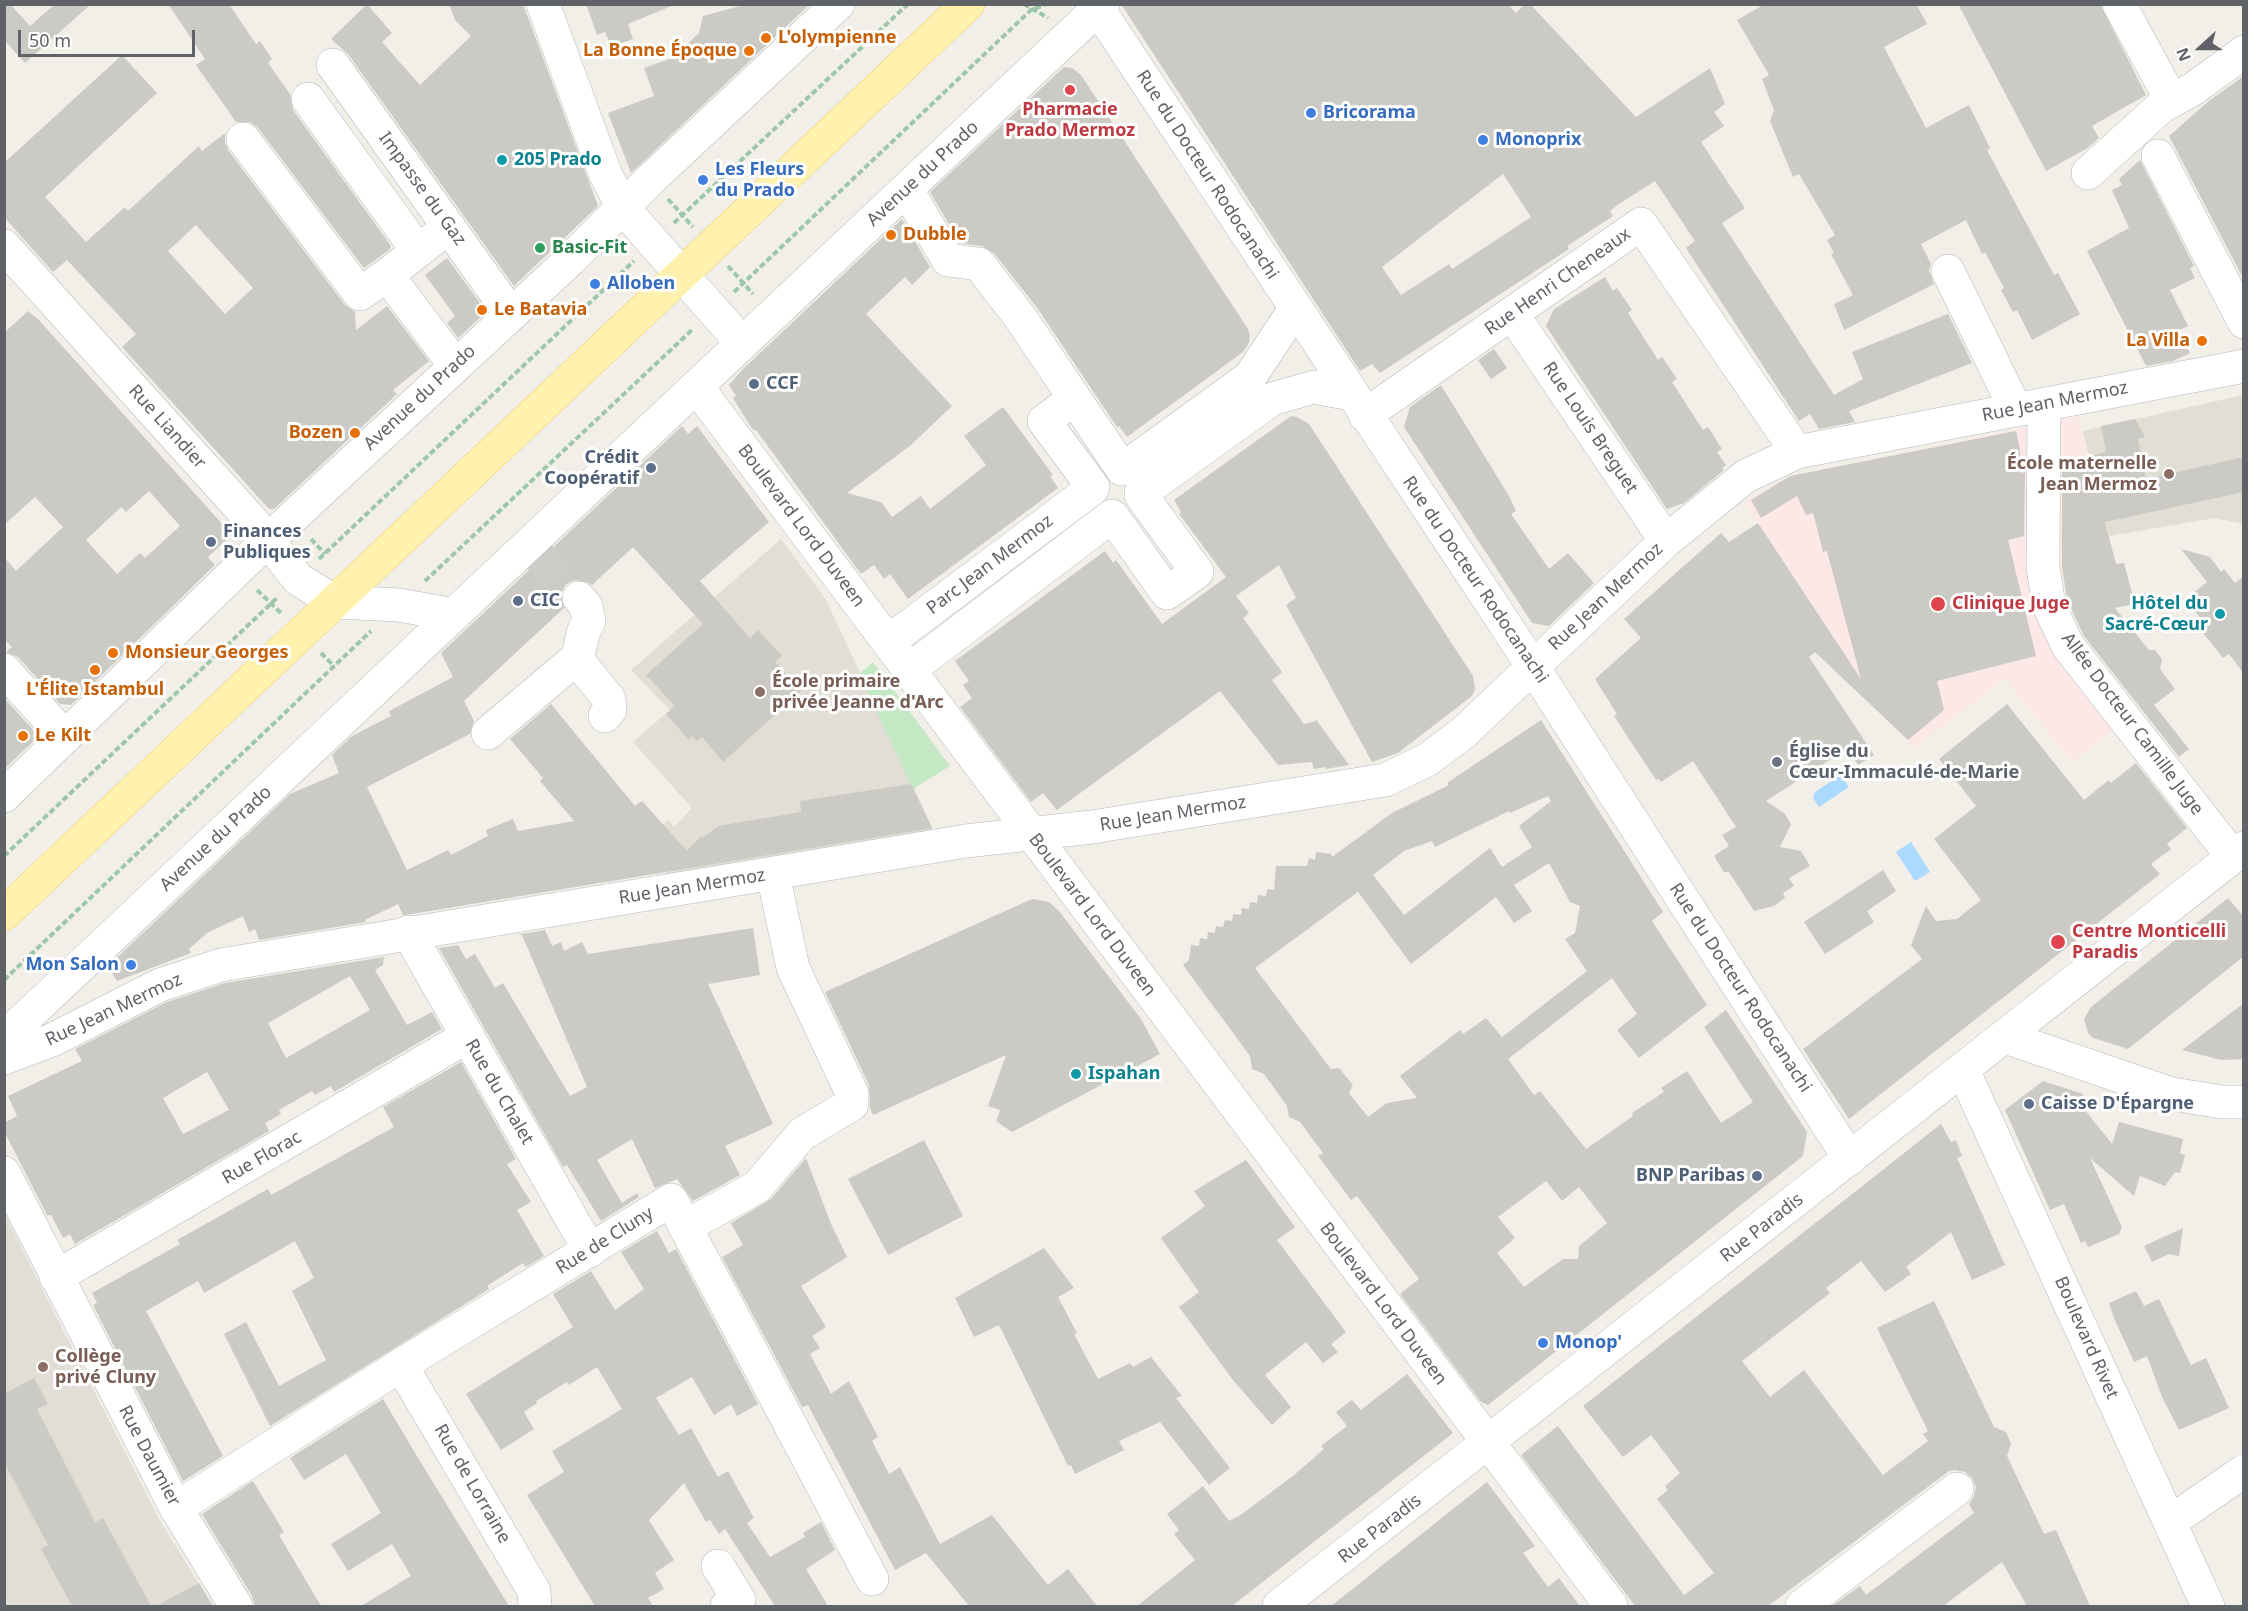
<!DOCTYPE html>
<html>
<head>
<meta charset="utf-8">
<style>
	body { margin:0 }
	#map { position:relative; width:2248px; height:1611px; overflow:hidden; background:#f1efe8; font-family:"Noto Sans",sans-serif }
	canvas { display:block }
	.frame { position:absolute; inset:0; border:6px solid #5f6368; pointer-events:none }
	.north { position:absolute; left:2170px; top:18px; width:60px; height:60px; -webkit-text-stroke:4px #fff; paint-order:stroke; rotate:249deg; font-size:16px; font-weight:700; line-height:24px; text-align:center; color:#5f6368 }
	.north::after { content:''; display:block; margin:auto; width:21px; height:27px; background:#5f6368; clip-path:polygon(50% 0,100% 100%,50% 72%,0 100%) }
	.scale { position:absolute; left:18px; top:30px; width:177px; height:27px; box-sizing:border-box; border:3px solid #5f6368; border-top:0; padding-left:8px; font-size:18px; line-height:21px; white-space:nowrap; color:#5f6368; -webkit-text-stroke:4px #fff; paint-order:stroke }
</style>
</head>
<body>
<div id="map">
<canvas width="2248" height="1611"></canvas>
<div class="frame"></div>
<div class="north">N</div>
<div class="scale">50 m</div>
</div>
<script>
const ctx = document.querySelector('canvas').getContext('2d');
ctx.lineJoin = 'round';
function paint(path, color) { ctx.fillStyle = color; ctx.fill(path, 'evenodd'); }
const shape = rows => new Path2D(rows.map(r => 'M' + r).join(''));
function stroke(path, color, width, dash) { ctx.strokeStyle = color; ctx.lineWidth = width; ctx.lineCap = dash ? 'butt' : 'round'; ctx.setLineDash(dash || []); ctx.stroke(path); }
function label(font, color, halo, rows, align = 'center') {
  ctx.font = font + ' "Noto Sans",sans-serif'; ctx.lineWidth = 6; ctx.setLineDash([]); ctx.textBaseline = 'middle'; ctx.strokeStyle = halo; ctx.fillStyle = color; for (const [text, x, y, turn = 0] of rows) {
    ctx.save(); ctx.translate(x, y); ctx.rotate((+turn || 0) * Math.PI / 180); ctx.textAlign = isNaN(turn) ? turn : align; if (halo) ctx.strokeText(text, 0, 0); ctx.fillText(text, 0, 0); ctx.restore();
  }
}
paint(shape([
	[2243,395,2243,524,2215,518,2109,536,2083,431],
	[781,539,825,598,932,827,932,833,663,875,686,855,662,825,668,820,674,827,692,808,633,742,670,710,631,670],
	[4,1213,160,1521,213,1606,5,1606]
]), '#e1ded6');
paint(shape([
	[2078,415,2116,563,2057,580,2075,639,2119,726,2072,763,2005,679,1914,748,1867,688,1744,502,1788,477,2072,418]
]), '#fce8e6');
paint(shape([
	[873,662,950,766,913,789,859,674]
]), '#c5e8c5');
paint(shape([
	[1841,775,1849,787,1819,807,1813,798,1815,792],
	[1911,842,1930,872,1915,881,1896,852]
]), '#aadaff');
paint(shape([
	[4,4,10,4,30,26,55,4,91,4,25,63,4,40],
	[168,4,229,4,256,44,260,41,272,59,268,63,290,94,293,110,391,246,389,250,364,268,258,128,250,122,236,122,196,65,205,59],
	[367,4,392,33,382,42,420,85,471,36,455,20,449,4,523,4,598,206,514,286,348,54,331,39],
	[586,4,674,4,674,5,628,24,633,39,611,47,605,32,597,35],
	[747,4,810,4,631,173,608,113,654,96,644,68,689,52,686,45,699,33,703,16],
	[1121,4,1508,4,1516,13,1525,4,1530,4,1636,117,1710,68,1725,104,1714,112,1724,126,1701,142,1745,208,1722,223,1834,395,1863,379,1852,352,1948,314,1972,363,1849,411,1855,422,1819,429,1810,414,1799,421,1686,248,1695,241,1655,181,1619,204,1610,211,1613,216,1567,246,1569,249,1380,373,1372,364,1360,371],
	[1503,174,1531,217,1452,269,1449,264,1401,295,1382,267],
	[1765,4,1916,4,1927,24,1884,47,1926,128,1969,105,1990,148,1987,150,2054,275,2058,273,2080,314,2032,340,2017,310,2013,312,2001,290,2004,288,1985,252,1982,254,1966,220,1921,244,1931,264,1929,270,1934,284,1844,330,1834,304,1853,295,1831,254,1834,253,1827,240,1835,235,1799,174,1793,177,1770,121,1774,110,1762,79,1769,75,1737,20],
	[1958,4,2100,4,2146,95,2092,126,2099,138,2086,149,2046,171],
	[122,55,157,93,45,197,86,242,125,207,128,211,199,146,202,151,225,133,225,142,228,150,345,305,355,312,356,330,387,306,429,361,393,390,397,394,274,509,269,509,122,347,136,334,67,260,53,272,4,217,4,163],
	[196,225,253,288,225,314,168,251],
	[1064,67,1072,68,1081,75,1248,329,1250,336,1249,343,1243,352,1127,437,1119,426,1117,427,1038,309,994,253,982,246,960,243,930,192],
	[2244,76,2244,280,2169,136,2210,100],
	[2140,160,2194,266,2190,268,2195,278,2170,290,2188,326,2178,331,2190,353,2173,361,2146,366,2087,251,2129,228,2112,190,2122,185,2119,179],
	[902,219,930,267,912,285,905,277,866,314,952,406,911,445,847,493,881,502,892,517,921,496,930,509,986,465,964,436,1003,407,1053,475,1050,476,1058,488,908,599,890,574,884,579,874,565,861,574,756,430,752,429,733,398,736,396,729,385,741,371],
	[447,258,485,310,483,315,458,338,447,323,455,316,425,275],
	[1605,277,1613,291,1617,288,1632,310,1628,313,1658,360,1662,357,1677,379,1672,382,1703,430,1708,427,1722,449,1717,452,1726,465,1722,468,1724,470,1684,503,1667,509,1546,326,1554,309],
	[28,311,37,318,232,535,208,557,215,565,71,705,60,704,18,657,6,652,12,647,4,639,4,557,16,571,63,527,35,497,4,525,4,333],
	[149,491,180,526,145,558,140,553,117,574,86,540,121,507,126,512],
	[1494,349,1507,368,1491,379,1478,360],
	[1441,385,1509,496,1516,511,1511,514,1549,569,1568,553,1594,583,1549,626,1532,623,1404,427,1410,407],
	[1291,416,1297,417,1309,424,1339,470,1473,676,1475,689,1472,696,1398,753,1372,762,1286,605,1296,598,1279,565,1236,596,1249,613,1243,618,1282,672,1272,680,1304,724,1316,721,1315,718,1349,765,1326,769,1326,767,1314,769,1312,762,1278,765,1220,691,1057,810,1043,793,1031,802,960,707,972,698,963,685,969,681,955,661,1105,551,1113,563,1116,560,1162,624,1226,577,1179,514,1181,512,1174,500],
	[2135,419,2145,437,2138,439,2146,479,2244,457,2244,492,2105,522,2116,564,2124,563,2135,604,2115,608,2149,650,2155,650,2162,659,2160,669,2175,689,2154,705,2189,749,2179,757,2084,636,2067,600,2062,566,2062,463,2106,452,2101,426],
	[682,426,688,434,697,426,769,522,700,581,750,638,758,630,782,656,775,662,801,691,723,762,702,737,697,741,692,736,689,740,666,714,675,706,646,675,703,624,633,547,592,585,584,580,576,580,566,584,561,593,564,608,464,701,474,721,470,734,367,787,407,870,448,850,451,855,488,836,486,830,513,819,518,831,574,821,540,781,543,778,510,739,551,704,635,806,642,801,687,851,700,837,704,837,718,826,801,812,800,801,911,784,932,828,412,914,403,915,398,904,365,920,366,922,259,940,255,929,249,932,243,916,207,933,189,949,191,953,117,981,108,966,290,794,339,773,332,755,352,736,391,716,389,711,453,677,441,653],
	[2016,431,2020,450,2020,473,2025,472,2024,536,2008,540,2036,656,1937,681,1944,710,1908,740,1815,652,1809,657,1874,755,1858,765,1848,748,1766,801,1785,814,1791,824,1780,847,1801,851,1810,866,1789,878,1794,886,1783,893,1785,898,1774,906,1754,911,1729,872,1724,872,1715,858,1715,855,1729,846,1722,835,1736,827,1693,761,1661,782,1659,779,1656,780,1614,716,1617,714,1595,679,1641,638,1624,619,1721,533,1729,542,1758,523,1861,679,1827,551,1823,552,1813,513,1806,515,1797,496,1761,518,1751,500,1790,476],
	[2181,549,2210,557,2221,572,2224,569,2235,583,2244,576,2244,674,2229,654,2223,658,2203,633,2208,628,2186,599,2207,582],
	[4,698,37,734,37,738,4,769],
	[2007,704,2084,800,2109,780,2111,783,2136,763,2187,828,2167,844,2171,849,2151,864,2160,874,1849,1119,1803,1049,1922,959,1911,945,1926,906,1936,921,1957,919,1981,900,1934,839,1976,806,1939,759],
	[1541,720,1663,912,1652,921,1707,1005,1639,1058,1617,1030,1637,1014,1612,978,1508,1059,1534,1095,1540,1091,1586,1149,1633,1116,1632,1113,1664,1092,1661,1088,1687,1071,1721,1123,1753,1102,1704,1027,1726,1010,1807,1132,1803,1156,1488,1405,1481,1402,1400,1294,1419,1279,1357,1196,1351,1200,1318,1156,1323,1153,1300,1122,1289,1117,1287,1106,1264,1074,1252,1069,1250,1056,1183,965,1189,960,1191,945,1199,946,1200,938,1207,939,1208,932,1215,933,1216,926,1223,927,1225,920,1232,921,1233,914,1241,915,1242,908,1249,909,1250,902,1257,903,1258,895,1266,896,1267,889,1274,890,1276,866,1307,866,1309,858,1315,860,1316,852,1331,854,1332,857,1392,813,1449,785,1447,783],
	[1548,796,1551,801,1519,826,1532,847,1502,867,1490,848,1404,915,1373,875,1404,851,1432,841,1435,847,1509,811,1510,813],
	[1549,863,1570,902,1580,906,1575,933,1565,939,1587,971,1502,1037,1486,1018,1463,1034,1460,1030,1400,1076,1417,1098,1387,1103,1368,1117,1349,1093,1353,1085,1339,1068,1331,1069,1255,968,1358,892,1411,964,1496,897,1514,923,1532,911,1514,885],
	[1546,1181,1562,1201,1579,1187,1607,1223,1579,1246,1578,1259,1563,1259,1524,1287,1497,1253,1515,1238,1498,1217],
	[1883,870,1896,891,1867,911,1874,922,1825,954,1804,922],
	[2228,898,2244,917,2244,956,2128,1049,2093,1038,2088,1033,2084,1019,2091,1007],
	[1032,899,1049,902,1059,911,1141,1019,1160,1054,1012,1132,996,1121,1000,1110,988,1106,1006,1055,873,1115,870,1108,869,1085,825,992],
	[753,928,760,975,708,984,773,1124,725,1146,740,1175,693,1201,677,1179,655,1188,632,1139,597,1160,622,1203,637,1193,639,1197,601,1221,567,1165,563,1167,439,948,458,945,466,959,475,954,495,988,503,983,570,1096,587,1087,522,935,516,935,545,930,552,946,561,942,564,951,582,942,588,954],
	[384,957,383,965,375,970,407,1025,432,1012,442,1029,334,1092,331,1086,315,1095,312,1091,279,1110,281,1114,265,1123,269,1131,75,1244,70,1234,63,1238,51,1215,47,1215,4,1131,4,1123,17,1116,8,1096,82,1061,75,1049,167,1002,225,983],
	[350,976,370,1010,286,1058,268,1023],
	[207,1072,229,1110,183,1134,163,1098],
	[2244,1003,2244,1059,2221,1060,2182,1050],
	[461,1062,516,1159,507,1164,531,1202,517,1210,544,1256,526,1267,523,1263,487,1286,489,1289,270,1426,224,1334,246,1322,279,1386,326,1360,292,1291,314,1278,295,1241,204,1293,198,1281,146,1311,223,1456,183,1481,93,1305,97,1303,92,1293,180,1244,177,1240,268,1189,271,1195,394,1127,383,1107],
	[2043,1081,2083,1094,2081,1105,2112,1144,2119,1122,2183,1139,2180,1153,2185,1155,2180,1173,2175,1172,2165,1186,2140,1176,2134,1196,2090,1158,2122,1227,2119,1234,2088,1247,2085,1241,2081,1243,2064,1204,2050,1210,2005,1110],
	[1941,1124,1951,1142,1956,1140,1962,1156,1957,1158,2005,1265,1972,1280,1951,1232,1906,1267,1911,1274,1885,1292,1861,1261,1826,1288,1830,1293,1742,1361,1770,1397,1804,1370,1883,1475,1928,1441,1923,1434,1928,1431,1877,1328,1934,1301,1994,1427,2006,1432,2011,1444,2007,1456,2044,1534,2056,1530,2090,1606,2027,1606,2002,1562,1943,1606,1832,1606,1860,1586,1866,1595,1974,1513,1969,1504,1974,1496,1976,1487,1972,1478,1965,1472,1955,1470,1949,1471,1768,1606,1635,1606,1521,1455,1558,1426,1684,1595,1714,1573,1657,1499,1668,1490,1665,1486,1680,1473,1651,1435,1623,1457,1583,1406],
	[924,1140,963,1216,888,1255,848,1179],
	[806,1158,831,1224,847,1257,801,1286,826,1327,812,1336,820,1348,810,1354,831,1394,849,1381,878,1437,872,1441,889,1474,900,1467,940,1544,992,1515,1048,1585,1068,1569,1097,1606,969,1606,926,1553,895,1570,808,1405,802,1407,722,1257,743,1245,731,1223,771,1199],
	[1246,1160,1295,1227,1277,1240,1346,1332,1331,1344,1338,1352,1323,1363,1306,1342,1265,1375,1291,1407,1272,1425,1233,1380,1179,1307,1199,1292,1161,1238,1205,1206,1194,1191],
	[2183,1228,2179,1256,2169,1254,2152,1262,2144,1246],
	[657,1231,669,1253,676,1249,758,1404,737,1416,731,1404,714,1415,692,1377,656,1398,679,1435,691,1428,718,1477,728,1471,754,1518,747,1523,770,1557,805,1537,803,1533,821,1522,835,1550,806,1569,828,1606,775,1606,725,1529,719,1534,710,1520,706,1522,684,1483,649,1520,674,1560,655,1573,664,1589,648,1598,653,1606,595,1606,527,1495,564,1472,552,1451,622,1409,597,1367,569,1385,567,1382,536,1401,537,1403,524,1412,534,1429,501,1450,466,1394,573,1327,553,1294,591,1271,615,1310,644,1289,621,1252],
	[1044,1248,1074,1288,1058,1297,1077,1333,1074,1334,1098,1379,1130,1363,1133,1367,1151,1357,1182,1396,1176,1398,1230,1468,1209,1485,1160,1422,1119,1441,1124,1450,1075,1474,1071,1465,1068,1466,999,1325,974,1337,955,1298],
	[2136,1291,2144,1306,2159,1299,2191,1365,2206,1358,2229,1408,2179,1430,2162,1397,2147,1356,2134,1362,2114,1318,2109,1303],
	[1407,1374,1453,1433,1232,1606,1137,1606,1195,1560,1174,1534,1179,1530,1167,1514,1203,1486,1229,1521,1239,1516,1293,1476,1324,1449,1321,1446,1347,1426,1336,1412,1352,1400,1361,1410],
	[34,1378,48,1404,37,1409,95,1522,103,1518,151,1606,72,1606,41,1549,48,1545,4,1462,4,1394],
	[383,1399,415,1453,509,1606,361,1606,411,1576,392,1544,348,1571,331,1544,381,1513,346,1454,304,1480,290,1458],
	[253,1481,284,1532,279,1535,321,1606,255,1606,252,1596,202,1514],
	[1487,1482,1535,1546,1523,1553,1548,1587,1559,1578,1580,1606,1331,1606],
	[199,1583,213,1606,156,1606]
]), '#cccac5');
stroke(shape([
	[536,553,579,598]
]), '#ccccc8', 33, [33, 16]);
const minor = shape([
	[543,4,605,173,623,208,742,343],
	[1095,4,1522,650,1850,1159],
	[2119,4,2172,101],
	[333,65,510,313],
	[308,99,418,251],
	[243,139,360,294,387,275],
	[2158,156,2244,322],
	[2088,173,2162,106,2193,89,2244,52],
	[907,190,948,260,979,264,1022,320,1122,469],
	[449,227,387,275,455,365],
	[4,246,253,522,298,579,335,602,399,605,454,615],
	[1948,271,2016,410],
	[1513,315,1666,541],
	[699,385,708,402,1611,1606],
	[1074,399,1044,421,1093,487],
	[2044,404,2043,567,2049,606,2068,646,2233,857],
	[1365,415,1641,224,1797,452],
	[1123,469,1250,377,1295,309],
	[1141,493,1272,399,1314,387,1351,394],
	[1113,517,1167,593,1197,572,1141,495],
	[579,598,586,606,589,621,583,633,578,657,582,666,609,699,610,710,605,716],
	[888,642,1092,489],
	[4,670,65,737],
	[909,670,1112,516],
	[488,733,578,657],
	[4,796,268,540,570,260,651,179,838,4],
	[408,932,590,1251],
	[2005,1037,2172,1094,2222,1102,2244,1102],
	[4,1038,1103,4],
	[4,1058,52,1040,160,985,221,965,966,841,1092,827,1385,780,1427,760,1463,733,1666,541,1746,476,1797,452,2244,366],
	[1963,1070,2208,1606],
	[4,1173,176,1508,236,1606],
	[685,1227,757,1187,802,1134,852,1104,852,1093,793,968,773,874],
	[56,1277,468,1036],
	[401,1365,534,1591,535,1606],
	[176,1508,401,1365,671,1200,872,1579],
	[2170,1522,2244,1471],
	[718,1566,739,1600,727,1606],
	[1279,1606,2244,848],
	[1802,1606,1957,1489]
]);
const major = shape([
	[4,914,968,4]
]);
stroke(minor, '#b5b8bc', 34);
stroke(major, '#f2c960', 34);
stroke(shape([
	[1024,4,1048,18],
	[668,199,693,227],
	[674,223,908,4],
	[728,266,753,294],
	[734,292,1031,10,1047,4],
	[311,539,325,554],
	[319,559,634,261],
	[425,581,693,329],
	[257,590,282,614],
	[321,653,334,666],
	[4,856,278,597],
	[4,980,371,631]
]), '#9cc7a9', 4, [6, 3]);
stroke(minor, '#fff', 33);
stroke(major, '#fff2af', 33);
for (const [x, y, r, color] of [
	[766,38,6,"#e8710a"],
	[749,51,6,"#e8710a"],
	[1070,90,6,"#e0444e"],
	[1311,113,6,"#3f7fe0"],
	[1483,140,6,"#3f7fe0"],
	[502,160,6,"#0f9aa8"],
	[703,180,6,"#3f7fe0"],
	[891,235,6,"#e8710a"],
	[540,248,6,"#2e9e5b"],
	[595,284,6,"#3f7fe0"],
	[482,310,6,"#e8710a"],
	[2202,341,6,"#e8710a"],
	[754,384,6,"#5c6f8a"],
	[355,433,6,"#e8710a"],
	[651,468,6,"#5c6f8a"],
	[2169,474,6,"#8d6e63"],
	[211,542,6,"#5c6f8a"],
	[518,601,6,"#5c6f8a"],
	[1938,604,8,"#e0444e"],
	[2220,614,6,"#0f9aa8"],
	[113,653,6,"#e8710a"],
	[95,670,6,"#e8710a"],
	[760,692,6,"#8d6e63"],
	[23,736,6,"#e8710a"],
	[1777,762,6,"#6b7280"],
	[2058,942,8,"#e0444e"],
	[131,965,6,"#3f7fe0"],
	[1076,1074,6,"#0f9aa8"],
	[2029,1104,6,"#5c6f8a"],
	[1757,1176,6,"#5c6f8a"],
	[1543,1343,6,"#3f7fe0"],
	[43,1367,6,"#8d6e63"]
]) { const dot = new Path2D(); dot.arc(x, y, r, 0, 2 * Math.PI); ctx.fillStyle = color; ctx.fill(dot); stroke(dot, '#fff', 2); }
label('bold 18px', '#c56008', '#fff', [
	["L'olympienne",778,38],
	["La Bonne Époque",737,51,"right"],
	["Dubble",903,235],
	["Le Batavia",494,310],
	["La Villa",2190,341,"right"],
	["Bozen",343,433,"right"],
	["Monsieur Georges",125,653],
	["L'Élite Istambul",95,690,"center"],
	["Le Kilt",35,736]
], 'left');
label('bold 18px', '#be3a42', '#fff', [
	["Pharmacie",1070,110,"center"],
	["Prado Mermoz",1070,131,"center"],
	["Clinique Juge",1952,604],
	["Centre Monticelli",2072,932],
	["Paradis",2072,953]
], 'left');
label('bold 18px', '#366cbe', '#fff', [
	["Bricorama",1323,113],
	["Monoprix",1495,140],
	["Les Fleurs",715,170],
	["du Prado",715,191],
	["Alloben",607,284],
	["Mon Salon",119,965,"right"],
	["Monop'",1555,1343]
], 'left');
label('bold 18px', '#0d838f', '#fff', [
	["205 Prado",514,160],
	["Hôtel du",2208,604,"right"],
	["Sacré-Cœur",2208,625,"right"],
	["Ispahan",1088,1074]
], 'left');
label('18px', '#5f6368', '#fff', [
	["Avenue du Prado",923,174,-43],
	["Rue du Docteur Rodocanachi",1207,175,57],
	["Impasse du Gaz",422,189,54],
	["Rue Henri Cheneaux",1558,282,-35],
	["Avenue du Prado",420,398,-43],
	["Rue Jean Mermoz",2055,402,-11],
	["Rue Liandier",167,427,48],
	["Rue Louis Breguet",1590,428,56],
	["Boulevard Lord Duveen",801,526,53],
	["Parc Jean Mermoz",990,565,-37],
	["Rue du Docteur Rodocanachi",1475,580,56],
	["Rue Jean Mermoz",1606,597,-43],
	["Allée Docteur Camille Juge",2132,724,53],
	["Rue Jean Mermoz",1173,814,-9],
	["Avenue du Prado",216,839,-43],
	["Rue Jean Mermoz",692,887,-9],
	["Boulevard Lord Duveen",1092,915,53],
	["Rue du Docteur Rodocanachi",1740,988,57],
	["Rue Jean Mermoz",114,1010,-25],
	["Rue du Chalet",499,1092,60],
	["Rue Florac",262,1158,-30],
	["Rue Paradis",1762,1228,-38],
	["Rue de Cluny",605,1241,-32],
	["Boulevard Lord Duveen",1383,1304,53],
	["Boulevard Rivet",2086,1338,66],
	["Rue Daumier",149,1456,62],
	["Rue de Lorraine",472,1484,60],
	["Rue Paradis",1380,1529,-38]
]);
label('bold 18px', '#27864d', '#fff', [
	["Basic-Fit",552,248]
], 'left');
label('bold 18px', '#4e5e75', '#fff', [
	["CCF",766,384],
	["Crédit",639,458,"right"],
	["Coopératif",639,479,"right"],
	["Finances",223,532],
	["Publiques",223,553],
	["CIC",530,601],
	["Caisse D'Épargne",2041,1104],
	["BNP Paribas",1745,1176,"right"]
], 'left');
label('bold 18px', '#785e54', '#fff', [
	["École maternelle",2157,464,"right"],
	["Jean Mermoz",2157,485,"right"],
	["École primaire",772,682],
	["privée Jeanne d'Arc",772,703],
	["Collège",55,1357],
	["privé Cluny",55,1378]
], 'left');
label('bold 18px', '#5b616d', '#fff', [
	["Église du",1789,752],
	["Cœur-Immaculé-de-Marie",1789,773]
], 'left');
</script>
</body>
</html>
